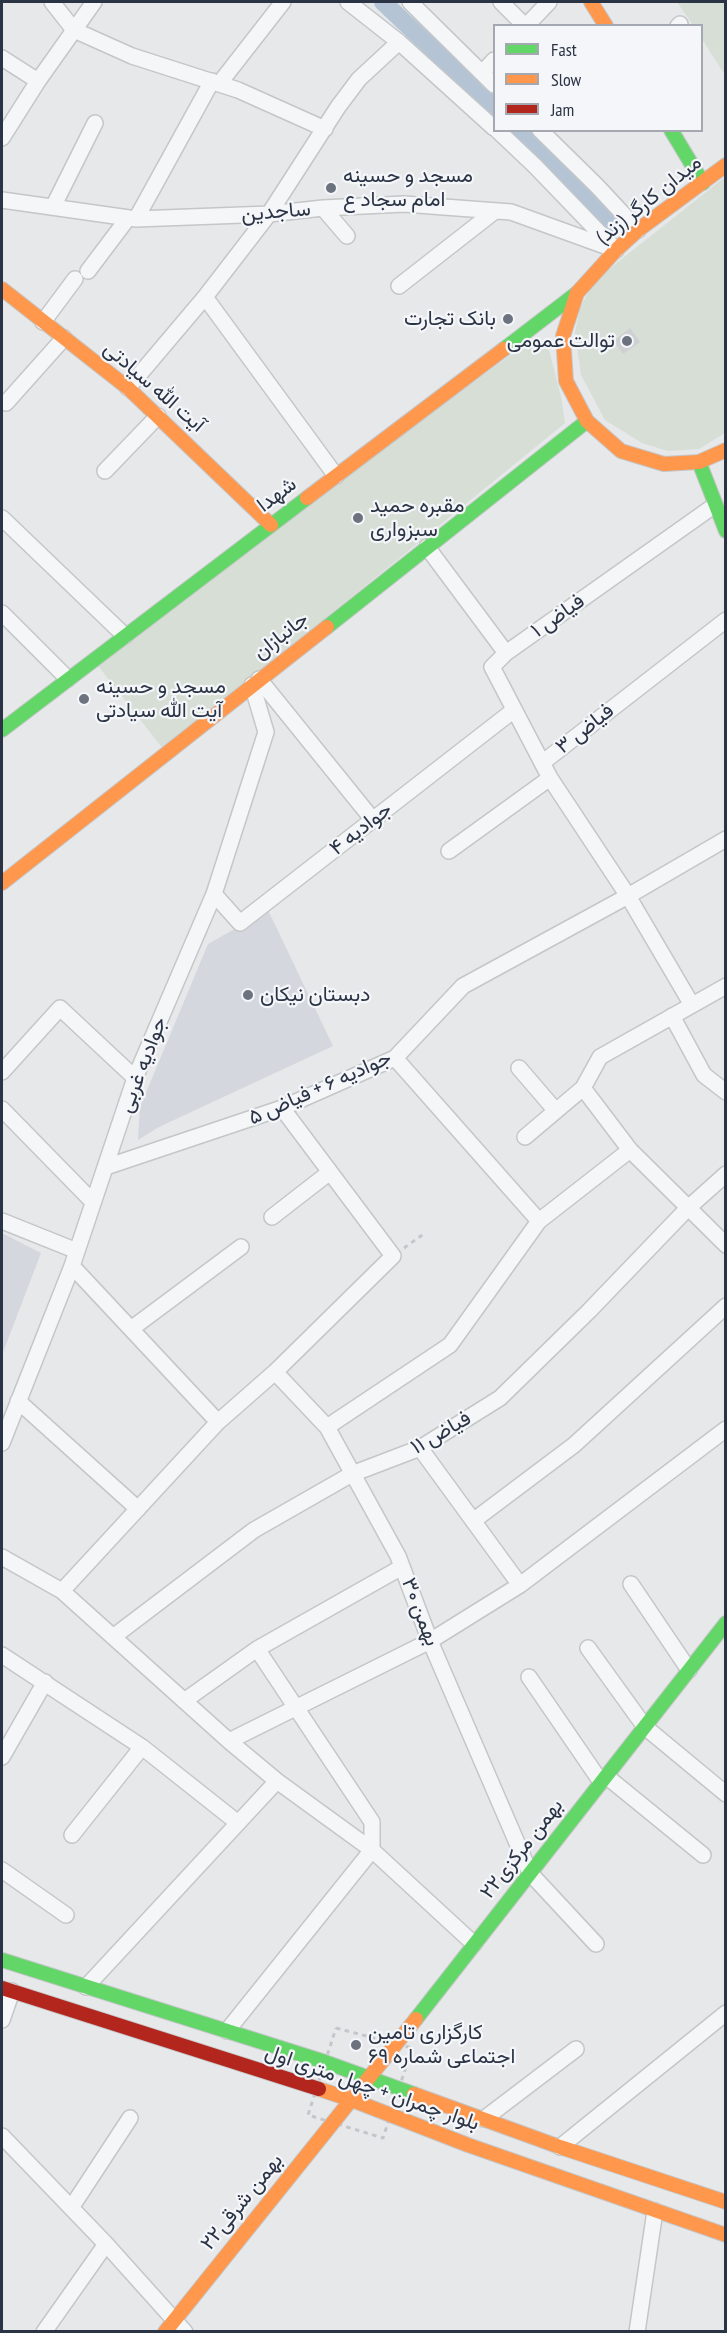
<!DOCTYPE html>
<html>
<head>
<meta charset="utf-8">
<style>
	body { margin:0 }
	#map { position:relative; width:727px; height:2333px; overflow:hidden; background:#e6e8ea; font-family:"PT Sans Narrow",sans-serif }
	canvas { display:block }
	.frame { position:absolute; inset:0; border:3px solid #2b3445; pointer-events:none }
	.legend { position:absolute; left:493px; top:24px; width:210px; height:108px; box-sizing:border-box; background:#f4f6f9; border:2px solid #a4a8b1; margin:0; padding:8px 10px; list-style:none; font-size:18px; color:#2b3445 }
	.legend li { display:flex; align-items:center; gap:12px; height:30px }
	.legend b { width:30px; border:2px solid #a4a8b1 }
</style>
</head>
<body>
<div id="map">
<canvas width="727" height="2333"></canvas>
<div class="frame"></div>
<ul class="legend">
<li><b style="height:8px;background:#63d668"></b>Fast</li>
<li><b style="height:8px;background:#ff974d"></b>Slow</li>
<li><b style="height:8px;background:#b3261e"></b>Jam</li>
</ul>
</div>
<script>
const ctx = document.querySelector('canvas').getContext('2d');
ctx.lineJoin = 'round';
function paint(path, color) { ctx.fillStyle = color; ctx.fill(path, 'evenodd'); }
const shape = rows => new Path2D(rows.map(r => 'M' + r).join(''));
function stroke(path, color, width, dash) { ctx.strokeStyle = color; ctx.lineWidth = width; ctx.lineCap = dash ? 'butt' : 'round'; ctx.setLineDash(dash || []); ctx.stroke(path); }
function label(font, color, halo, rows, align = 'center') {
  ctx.font = font + ' "PT Sans Narrow",Vazirmatn,sans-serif'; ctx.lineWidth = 4.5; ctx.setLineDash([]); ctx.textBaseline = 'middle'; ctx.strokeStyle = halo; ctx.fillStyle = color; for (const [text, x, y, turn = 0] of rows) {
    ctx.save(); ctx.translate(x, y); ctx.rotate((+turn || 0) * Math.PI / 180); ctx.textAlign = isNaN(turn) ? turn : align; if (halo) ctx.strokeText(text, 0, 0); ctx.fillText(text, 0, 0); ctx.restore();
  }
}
paint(shape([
	[268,910,333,1046,159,1127,138,1140,140,1107,208,944],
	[2,1233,41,1253,2,1355]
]), '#d4d7dd');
paint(shape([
	[677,2,725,2,725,75,702,39,702,26,693,25],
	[725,177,725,433,699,449,668,451,642,443,605,420,581,375,575,332,580,308,594,281],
	[527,343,548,346,561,397,565,423,164,750,95,662]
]), '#d6ded6');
stroke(shape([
	[383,2,494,107],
	[518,130,613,224]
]), '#b4c4d5', 18);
paint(shape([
	[630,328,640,342,623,354,614,341]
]), '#ced0d3');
const street = shape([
	[52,2,74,30,132,56,238,90,325,129],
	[348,2,399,42,494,128],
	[410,2,494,85],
	[501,2,525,26],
	[526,26,549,2],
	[678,26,680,24],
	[2,58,38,81],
	[482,73,494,60],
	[219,84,283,2],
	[497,130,535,166,614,248],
	[540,130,597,186,638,230],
	[2,138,38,81,94,2],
	[2,200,136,219,269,214,323,208,404,204,511,212,616,250],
	[53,207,95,123],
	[323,208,347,236],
	[136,219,212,81],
	[88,271,128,218],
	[399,286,495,211],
	[205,297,336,476],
	[43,322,75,279],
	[128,388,205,297,269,214,338,107,359,79,399,42],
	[6,403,64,338],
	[105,471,158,416],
	[2,518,125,636],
	[427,547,506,653],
	[2,613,68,679],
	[259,679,373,820],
	[542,763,726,620],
	[449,851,550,778],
	[214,894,240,923,514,710],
	[692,1005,628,896,550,778,492,667,506,653,715,505],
	[672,1016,704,1075,726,1092],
	[395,1058,539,1221],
	[519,1068,556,1111],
	[2,1072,60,1008,135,1078],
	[583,1088,630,1150,726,1245],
	[2,1109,93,1202],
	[525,1137,583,1088,600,1057,726,986],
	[106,1167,282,1108,395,1058,463,986,628,896,726,839],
	[272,1217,330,1172],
	[2,1221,77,1251],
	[72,1266,218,1422],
	[131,1329,241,1247],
	[275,1372,327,1427,398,1556,430,1641,530,1873,596,1944],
	[18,1401,138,1509],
	[327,1427,450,1345,539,1221,630,1150],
	[2,1443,72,1266,135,1078,214,894,266,732,252,685],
	[420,1448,520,1585],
	[473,1521,574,1445,726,1306],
	[2,1557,62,1591,229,1741,277,1781,372,1850,474,1944],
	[631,1584,689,1670],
	[62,1591,218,1422,275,1372,393,1256,282,1108],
	[113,1637,254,1530,352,1474,420,1448,500,1398,589,1311,688,1208,726,1174],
	[588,1648,645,1727,726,1794],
	[2,1655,142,1747,238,1823],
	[529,1677,601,1782],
	[184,1701,257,1649,402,1567],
	[229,1741,430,1641,520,1585,726,1429],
	[2,1757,45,1682],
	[606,1776,703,1855],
	[72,1835,142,1747],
	[2,1870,66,1915],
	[86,1987,277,1781],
	[2,2020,12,1991],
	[227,2031,372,1850,372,1822,257,1649],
	[484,2119,576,2049],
	[2,2136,106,2244,185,2332],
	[560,2147,726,2013],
	[71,2208,130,2118],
	[44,2332,106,2244],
	[637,2332,655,2211]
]);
const fast = shape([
	[671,130,703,183],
	[504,349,577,293],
	[699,462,726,531],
	[327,627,587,421],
	[2,730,307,498],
	[2,1960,325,2062,414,2094],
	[416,2019,726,1623]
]);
const slow = shape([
	[591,2,606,26],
	[726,165,638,230,616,250,577,293,563,336,566,381,587,421,621,451,664,464,699,462,726,450],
	[2,289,128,388,271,525],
	[307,498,504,349],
	[2,883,327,627],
	[319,2089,352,2100,468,2145,726,2235],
	[414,2094,560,2147,726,2202],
	[165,2332,416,2019]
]);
const jam = shape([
	[2,1988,319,2089]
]);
stroke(street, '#c4c6c8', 18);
stroke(fast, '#c4c6c8', 16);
stroke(slow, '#c4c6c8', 16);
stroke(jam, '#c4c6c8', 16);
stroke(shape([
	[404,1248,425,1233],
	[336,2028,412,2048,383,2138,308,2115,336,2028]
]), '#c5c6ca', 3, [4.5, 4.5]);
stroke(street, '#f5f6f7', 15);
stroke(fast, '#63d668', 14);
stroke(slow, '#ff974d', 14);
stroke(jam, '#b3261e', 14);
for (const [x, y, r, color] of [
	[331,188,6,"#6c737f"],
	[508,319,6,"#6c737f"],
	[627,341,6,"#6c737f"],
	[358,518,6,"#6c737f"],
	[84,699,6,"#6c737f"],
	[248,995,6,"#6c737f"],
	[356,2045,6,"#6c737f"]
]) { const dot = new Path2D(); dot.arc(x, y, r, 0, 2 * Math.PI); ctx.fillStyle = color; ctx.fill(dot); stroke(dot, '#f4f6f9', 2); }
label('21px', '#2b3445', '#f4f6f9', [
	["مسجد و حسینه",343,176],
	["امام سجاد ع",343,200],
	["بانک تجارت",496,319,"right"],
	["توالت عمومی",615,341,"right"],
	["مقبره حمید",370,506],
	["سبزواری",370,530],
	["مسجد و حسینه",96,687],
	["آیت الله سیادتی",96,711],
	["دبستان نیکان",260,995],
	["کارگزاری تامین",368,2033],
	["اجتماعی شماره ۶۹",368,2057]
], 'left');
label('21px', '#2b3445', '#f4f6f9', [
	["میدان کارگر (زند)",649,200,-39],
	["ساجدین",276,212,-5],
	["آیت الله سیادتی",154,387,41],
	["شهدا",277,495,-37],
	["فیاض ۱",558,616,-35],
	["جانبازان",281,636,-38],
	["فیاض ۳",585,729,-38],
	["جوادیه ۴",361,829,-38],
	["جوادیه غربی",143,1065,-69],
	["جوادیه ۶ + فیاض ۵",320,1088,-24],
	["فیاض ۱۱",441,1433,-30],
	["بهمن ۳۰",420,1612,69],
	["۲۲بهمن مرکزی",522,1849,-52],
	["بلوار چمران + چهل متری اول",372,2088,19],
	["۲۲بهمن شرقی",242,2202,-51]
]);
</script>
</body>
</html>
